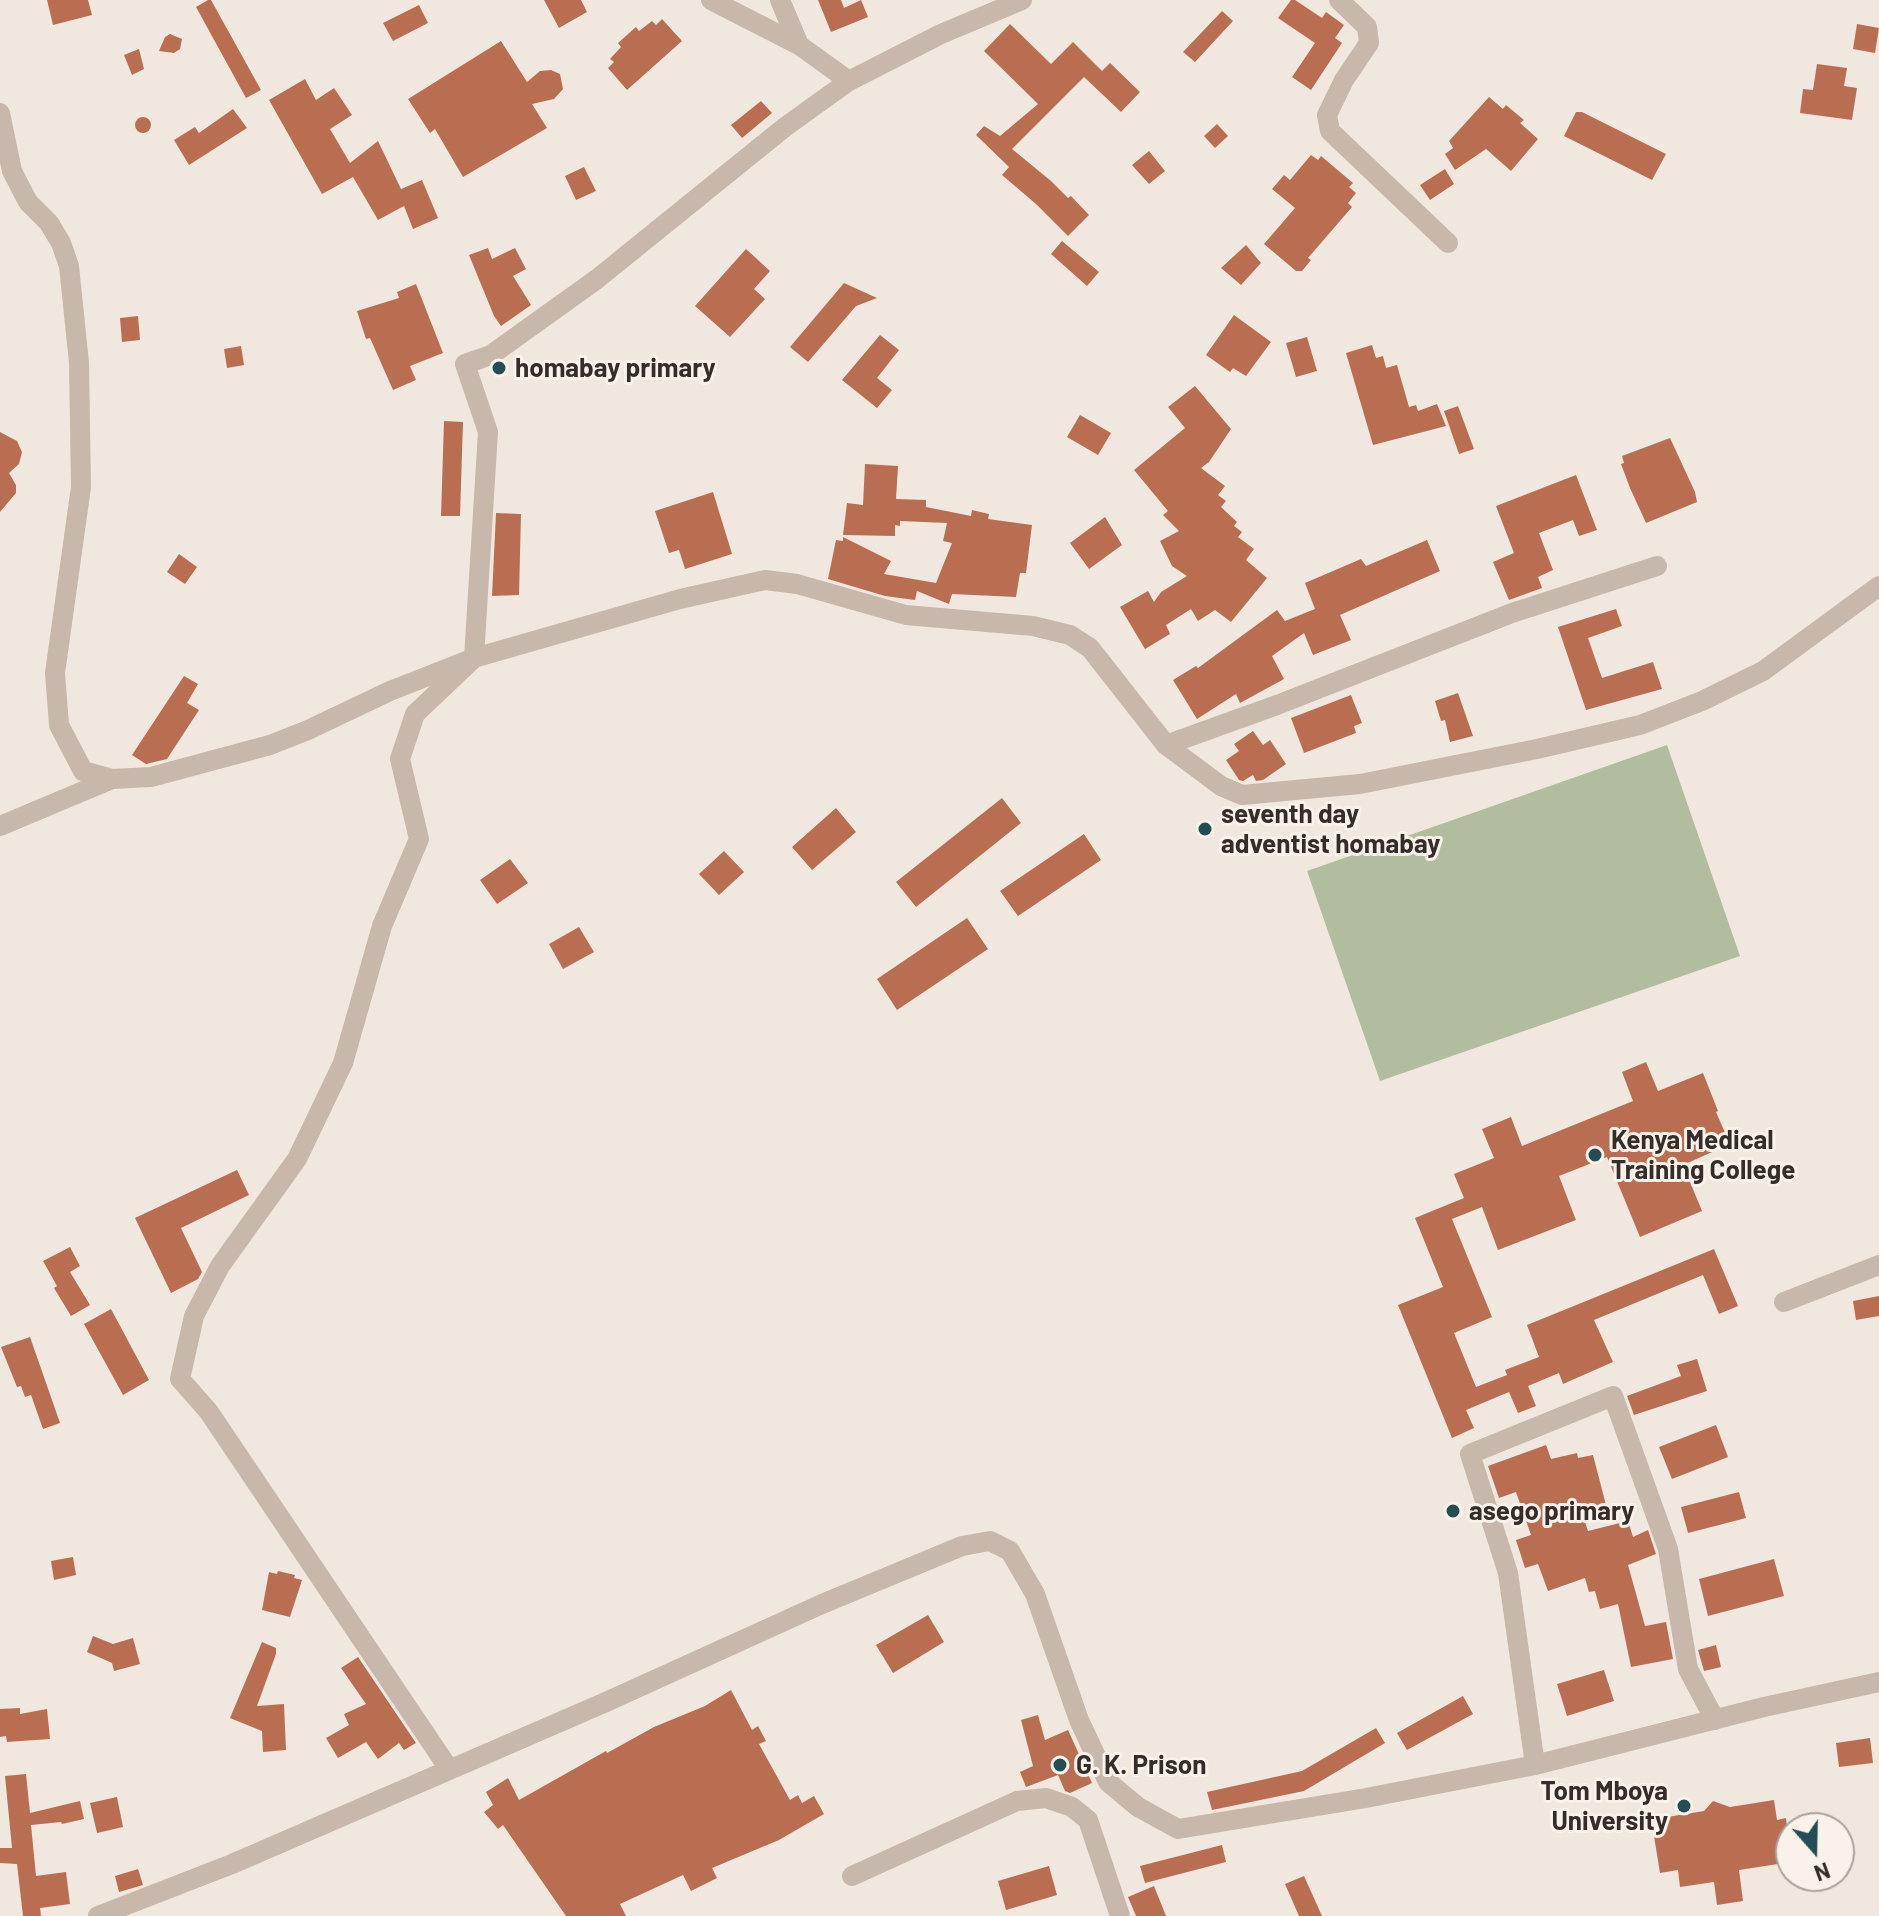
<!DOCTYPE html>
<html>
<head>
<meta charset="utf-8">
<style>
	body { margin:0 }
	#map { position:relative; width:1879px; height:1916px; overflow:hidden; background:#f0e8de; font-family:Barlow,sans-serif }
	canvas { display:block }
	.north { position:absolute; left:1775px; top:1812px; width:80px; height:80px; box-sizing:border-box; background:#f8f2ea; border:2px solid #aaa39d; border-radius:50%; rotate:160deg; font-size:22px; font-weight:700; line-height:32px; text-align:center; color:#352d29 }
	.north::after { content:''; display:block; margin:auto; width:28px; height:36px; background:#234e52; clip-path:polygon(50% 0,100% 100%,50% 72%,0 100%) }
</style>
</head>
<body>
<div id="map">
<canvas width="1879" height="1916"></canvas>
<div class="north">N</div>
</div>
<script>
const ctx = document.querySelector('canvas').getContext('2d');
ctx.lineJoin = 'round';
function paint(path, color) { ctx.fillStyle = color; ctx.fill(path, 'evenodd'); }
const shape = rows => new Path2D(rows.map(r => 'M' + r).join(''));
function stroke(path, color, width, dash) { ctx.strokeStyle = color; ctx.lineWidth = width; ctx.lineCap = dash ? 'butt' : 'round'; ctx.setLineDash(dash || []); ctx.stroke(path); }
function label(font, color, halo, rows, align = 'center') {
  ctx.font = font + ' Barlow,sans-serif'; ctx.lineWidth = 6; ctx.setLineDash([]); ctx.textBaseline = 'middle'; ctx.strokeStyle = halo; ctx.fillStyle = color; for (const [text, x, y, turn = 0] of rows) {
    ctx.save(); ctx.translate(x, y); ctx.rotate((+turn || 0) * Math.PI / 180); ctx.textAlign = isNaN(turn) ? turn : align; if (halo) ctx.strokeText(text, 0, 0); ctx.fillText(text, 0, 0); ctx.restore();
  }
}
paint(shape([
	[1667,745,1740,956,1380,1081,1307,871]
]), '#b2bd9f');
paint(shape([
	[47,0,88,0,92,15,53,25],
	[208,0,211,0,261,90,246,98,196,7],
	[544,0,581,0,587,12,559,28],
	[818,0,841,0,844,8,861,0,868,17,831,32],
	[1291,0,1295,0,1322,18,1326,12,1344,25,1335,38,1342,43,1311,90,1292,77,1315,43,1278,18],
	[419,5,428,23,393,41,383,23],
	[1222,11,1233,21,1195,62,1183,52],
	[662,19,682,41,627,90,608,68,614,62,610,59,621,47,618,43,636,27,639,31,652,21,656,25],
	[1010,24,1051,64,1073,42,1102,71,1110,63,1140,92,1121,112,1084,77,1012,149,1051,181,1068,198,1071,196,1089,215,1068,236,1036,204,1002,175,1009,167,976,135,984,126,1000,136,1038,104,984,51],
	[1857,24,1879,28,1875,53,1853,49],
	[170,34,182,39,180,49,174,53,159,51,165,37],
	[501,41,527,82,540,71,551,70,560,74,563,89,554,99,532,104,547,128,463,177,435,129,430,133,408,99],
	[139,49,144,69,132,75,124,55],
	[1817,64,1847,68,1844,86,1857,88,1852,120,1800,113,1803,89,1813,90],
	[305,79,316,100,334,88,352,115,330,129,350,163,378,141,401,189,422,180,438,218,413,229,404,206,378,220,353,177,322,194,269,100],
	[1489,97,1503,109,1506,105,1524,120,1520,123,1538,139,1511,171,1486,149,1455,170,1445,154,1453,148,1449,141],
	[761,101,772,113,742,138,731,125],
	[233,109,247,128,189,165,174,140,195,127,199,133],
	[1576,112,1582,112,1666,154,1652,180,1564,136],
	'135 125a8 8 0 1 1 16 0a8 8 0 1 1-16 0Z',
	[1217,124,1228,136,1215,148,1204,136],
	[1149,151,1165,171,1149,184,1132,165],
	[1311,155,1318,160,1321,156,1353,183,1349,187,1356,193,1348,203,1352,207,1308,258,1311,260,1302,271,1296,271,1264,244,1295,208,1272,189,1284,175,1290,180],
	[584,167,596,191,576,200,565,176],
	[1445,169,1454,184,1430,200,1420,185],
	[1062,241,1099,272,1087,286,1051,254],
	[1246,245,1261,263,1241,285,1221,268],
	[488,248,492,259,515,248,526,269,513,276,531,305,501,326,494,316,469,255],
	[746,249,770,271,754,289,765,299,730,337,695,306],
	[844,283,877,298,856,306,808,362,790,347],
	[416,284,443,353,410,366,416,380,393,390,370,338,366,339,357,311,399,298,397,292],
	[1234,315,1271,342,1246,376,1233,368,1230,372,1206,355],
	[138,316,140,340,122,342,120,318],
	[880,335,899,350,877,378,892,390,877,408,842,380],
	[1307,337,1317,371,1296,377,1286,343],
	[1372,345,1376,358,1383,356,1386,368,1397,365,1409,407,1416,405,1418,411,1437,404,1446,426,1373,445,1346,353],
	[241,346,244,365,227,368,224,349],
	[1195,386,1231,429,1209,462,1201,468,1225,486,1218,495,1226,501,1221,507,1237,522,1234,526,1242,532,1238,537,1254,549,1246,560,1267,578,1231,622,1215,610,1198,621,1191,609,1166,625,1170,634,1145,649,1120,607,1148,591,1154,602,1161,592,1187,576,1172,566,1160,541,1179,531,1163,515,1168,511,1134,470,1185,428,1168,407],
	[1458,406,1474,449,1459,454,1444,411],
	[1080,415,1111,433,1098,455,1067,437],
	[444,421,463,422,460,516,441,516],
	[0,432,17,441,22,452,19,464,9,473,16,485,16,493,0,512],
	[1670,438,1695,492,1697,502,1646,523,1630,488,1621,464,1624,463,1622,456],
	[865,464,898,466,896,499,926,500,926,507,971,516,972,510,989,514,988,519,1032,525,1026,573,1020,573,1016,597,952,594,949,604,917,591,915,600,885,596,828,579,836,540,843,541,843,537,891,561,884,574,936,583,952,543,943,541,947,523,900,521,900,526,895,525,895,536,843,535,847,503,863,505],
	[1576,475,1597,530,1579,536,1573,520,1539,533,1553,570,1538,577,1542,588,1509,600,1493,562,1514,553,1496,506],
	[713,492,732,554,685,569,679,550,669,553,655,511],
	[496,513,521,514,519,595,492,596],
	[1105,517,1122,545,1089,569,1070,543],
	[1427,540,1440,571,1340,615,1351,640,1313,655,1304,633,1272,656,1284,679,1240,703,1236,694,1197,719,1173,680,1196,666,1198,668,1277,610,1285,621,1315,609,1305,583,1361,559,1366,566],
	[179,554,197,567,185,584,167,572],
	[1616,609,1622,626,1588,638,1602,678,1653,662,1662,689,1586,710,1558,627],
	[184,676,198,684,187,703,199,710,167,759,146,764,132,755],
	[1458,693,1473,736,1450,742,1445,720,1441,721,1435,701],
	[1351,695,1362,723,1354,726,1356,733,1304,753,1291,718],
	[1253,731,1263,745,1270,740,1286,764,1263,780,1256,781,1253,775,1243,781,1239,780,1226,760,1239,751,1234,744],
	[1002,798,1021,823,916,907,896,882],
	[836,808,856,832,812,870,792,847],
	[1084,834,1101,860,1018,916,1000,891],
	[724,851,744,872,719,895,699,874],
	[510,859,528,883,497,904,480,880],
	[967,918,988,949,897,1010,877,979],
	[579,927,594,952,563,969,549,944],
	[1646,1062,1658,1091,1703,1073,1718,1111,1716,1112,1730,1144,1683,1165,1702,1211,1640,1237,1607,1157,1559,1176,1576,1220,1498,1250,1482,1207,1452,1219,1492,1317,1454,1333,1476,1387,1507,1375,1505,1370,1539,1357,1527,1325,1714,1249,1738,1306,1719,1314,1703,1275,1594,1320,1613,1362,1563,1384,1559,1373,1528,1386,1536,1406,1518,1413,1509,1392,1466,1410,1474,1428,1452,1438,1398,1305,1443,1287,1415,1218,1464,1198,1454,1174,1494,1158,1482,1129,1511,1117,1522,1146,1633,1101,1622,1072],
	[237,1170,249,1195,181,1228,202,1272,198,1279,171,1293,135,1218],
	[70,1247,80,1266,70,1272,90,1305,71,1316,54,1288,57,1286,43,1261],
	[1879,1296,1879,1316,1856,1320,1853,1301],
	[111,1309,149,1380,123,1395,84,1324],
	[30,1337,60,1423,43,1429,31,1395,25,1397,21,1386,17,1387,1,1347],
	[1697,1359,1707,1391,1634,1415,1627,1396,1681,1376,1677,1365],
	[1716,1425,1728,1457,1672,1479,1659,1447],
	[1546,1445,1551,1459,1577,1453,1578,1458,1593,1455,1606,1505,1582,1514,1588,1531,1628,1521,1633,1537,1648,1530,1656,1554,1628,1565,1645,1626,1666,1622,1673,1659,1631,1667,1618,1604,1600,1609,1595,1591,1589,1592,1585,1578,1548,1591,1538,1564,1525,1568,1516,1540,1531,1535,1516,1492,1499,1498,1488,1466],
	[1739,1492,1746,1518,1688,1533,1681,1507],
	[73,1557,76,1575,54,1580,51,1561],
	[1774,1559,1784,1596,1708,1616,1699,1579],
	[278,1571,295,1575,294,1578,302,1580,290,1617,262,1610,269,1572,277,1574],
	[928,1615,944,1642,893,1673,876,1645],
	[93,1636,113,1644,133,1638,140,1664,114,1671,112,1663,87,1652],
	[262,1642,276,1648,276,1654,257,1706,284,1704,286,1750,263,1752,262,1731,230,1718],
	[1716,1645,1721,1667,1704,1671,1698,1650],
	[358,1657,416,1743,404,1750,399,1743,378,1759,366,1742,338,1758,326,1738,349,1725,344,1714,366,1704,341,1668],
	[1604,1670,1614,1701,1567,1716,1557,1684],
	[731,1690,752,1730,758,1726,766,1741,759,1744,790,1800,798,1795,802,1803,814,1796,824,1814,779,1840,712,1868,717,1878,691,1891,683,1875,620,1904,626,1916,566,1916,503,1825,498,1829,484,1812,493,1805,486,1792,508,1778,519,1800,606,1751,607,1753,654,1727,705,1706],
	[1463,1696,1473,1714,1407,1750,1397,1733],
	[20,1708,20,1714,47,1709,50,1739,7,1742,6,1736,0,1737,0,1709],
	[1038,1715,1045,1740,1068,1730,1092,1783,1070,1793,1065,1791,1058,1775,1026,1787,1020,1772,1033,1766,1021,1720],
	[1376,1728,1385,1743,1304,1791,1212,1810,1207,1792,1302,1771],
	[1870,1738,1873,1763,1839,1767,1836,1743],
	[26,1774,30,1813,80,1801,84,1819,62,1824,61,1822,31,1825,36,1876,66,1872,70,1904,40,1908,41,1916,23,1916,17,1864,0,1863,0,1848,12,1848,5,1776],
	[117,1797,123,1827,97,1833,90,1803],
	[1774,1800,1777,1820,1786,1818,1791,1862,1739,1870,1743,1901,1717,1905,1714,1882,1680,1887,1678,1870,1660,1873,1654,1836,1664,1835,1661,1818,1704,1811,1713,1801,1730,1807],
	[1222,1845,1226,1862,1145,1883,1140,1866],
	[1049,1866,1057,1895,1006,1910,998,1881],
	[138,1869,143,1885,119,1892,115,1876],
	[1304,1876,1322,1916,1299,1916,1285,1884],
	[1154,1886,1166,1916,1136,1916,1128,1897]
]), '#b96e52');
stroke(shape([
	[711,0,799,45,849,81],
	[780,0,799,45],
	[1339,0,1367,27,1369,43,1344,80,1327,115,1330,131,1448,243],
	[0,113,12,171,28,202,49,223,61,243,69,266,79,363,81,487,55,673,59,725,83,771,112,779,151,777,270,745,308,730,390,691,474,658,488,432,465,364,491,355,597,279,785,127,849,81,941,34,1022,0],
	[1166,745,1277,705,1512,613,1657,566],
	[0,826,112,779],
	[1784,1302,1879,1265],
	[1535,1765,1508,1573,1470,1454,1613,1396,1668,1549,1688,1669,1715,1720],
	[449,1769,209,1412,180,1379,194,1316,220,1266,297,1159,343,1063,382,926,419,839,400,759,415,714,474,658,680,599,765,580,797,584,906,615,1033,626,1070,635,1090,648,1166,745,1221,786,1242,795,1360,784,1537,749,1640,725,1702,701,1763,671,1879,586],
	[852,1876,1017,1801,1046,1798,1072,1807,1088,1820,1120,1916],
	[98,1916,232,1864,606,1702,822,1604,962,1546,990,1541,1010,1551,1035,1594,1079,1720,1108,1782,1138,1807,1178,1829,1366,1798,1535,1765,1764,1707,1879,1682]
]), '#c7b8ab', 20);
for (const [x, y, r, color] of [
	[499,368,8,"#234e52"],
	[1205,829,8,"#234e52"],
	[1595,1155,8,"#234e52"],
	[1453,1511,8,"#234e52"],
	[1060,1765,8,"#234e52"],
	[1684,1806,8,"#234e52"]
]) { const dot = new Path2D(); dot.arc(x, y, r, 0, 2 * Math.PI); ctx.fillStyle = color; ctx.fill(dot); stroke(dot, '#f8f2ea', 3); }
label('bold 26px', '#352d29', '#f8f2ea', [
	["homabay primary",515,368],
	["seventh day",1221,814],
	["adventist homabay",1221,844],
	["Kenya Medical",1611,1140],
	["Training College",1611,1170],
	["asego primary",1469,1511],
	["G. K. Prison",1076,1765],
	["Tom Mboya",1668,1791,"right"],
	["University",1668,1821,"right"]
], 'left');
</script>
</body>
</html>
